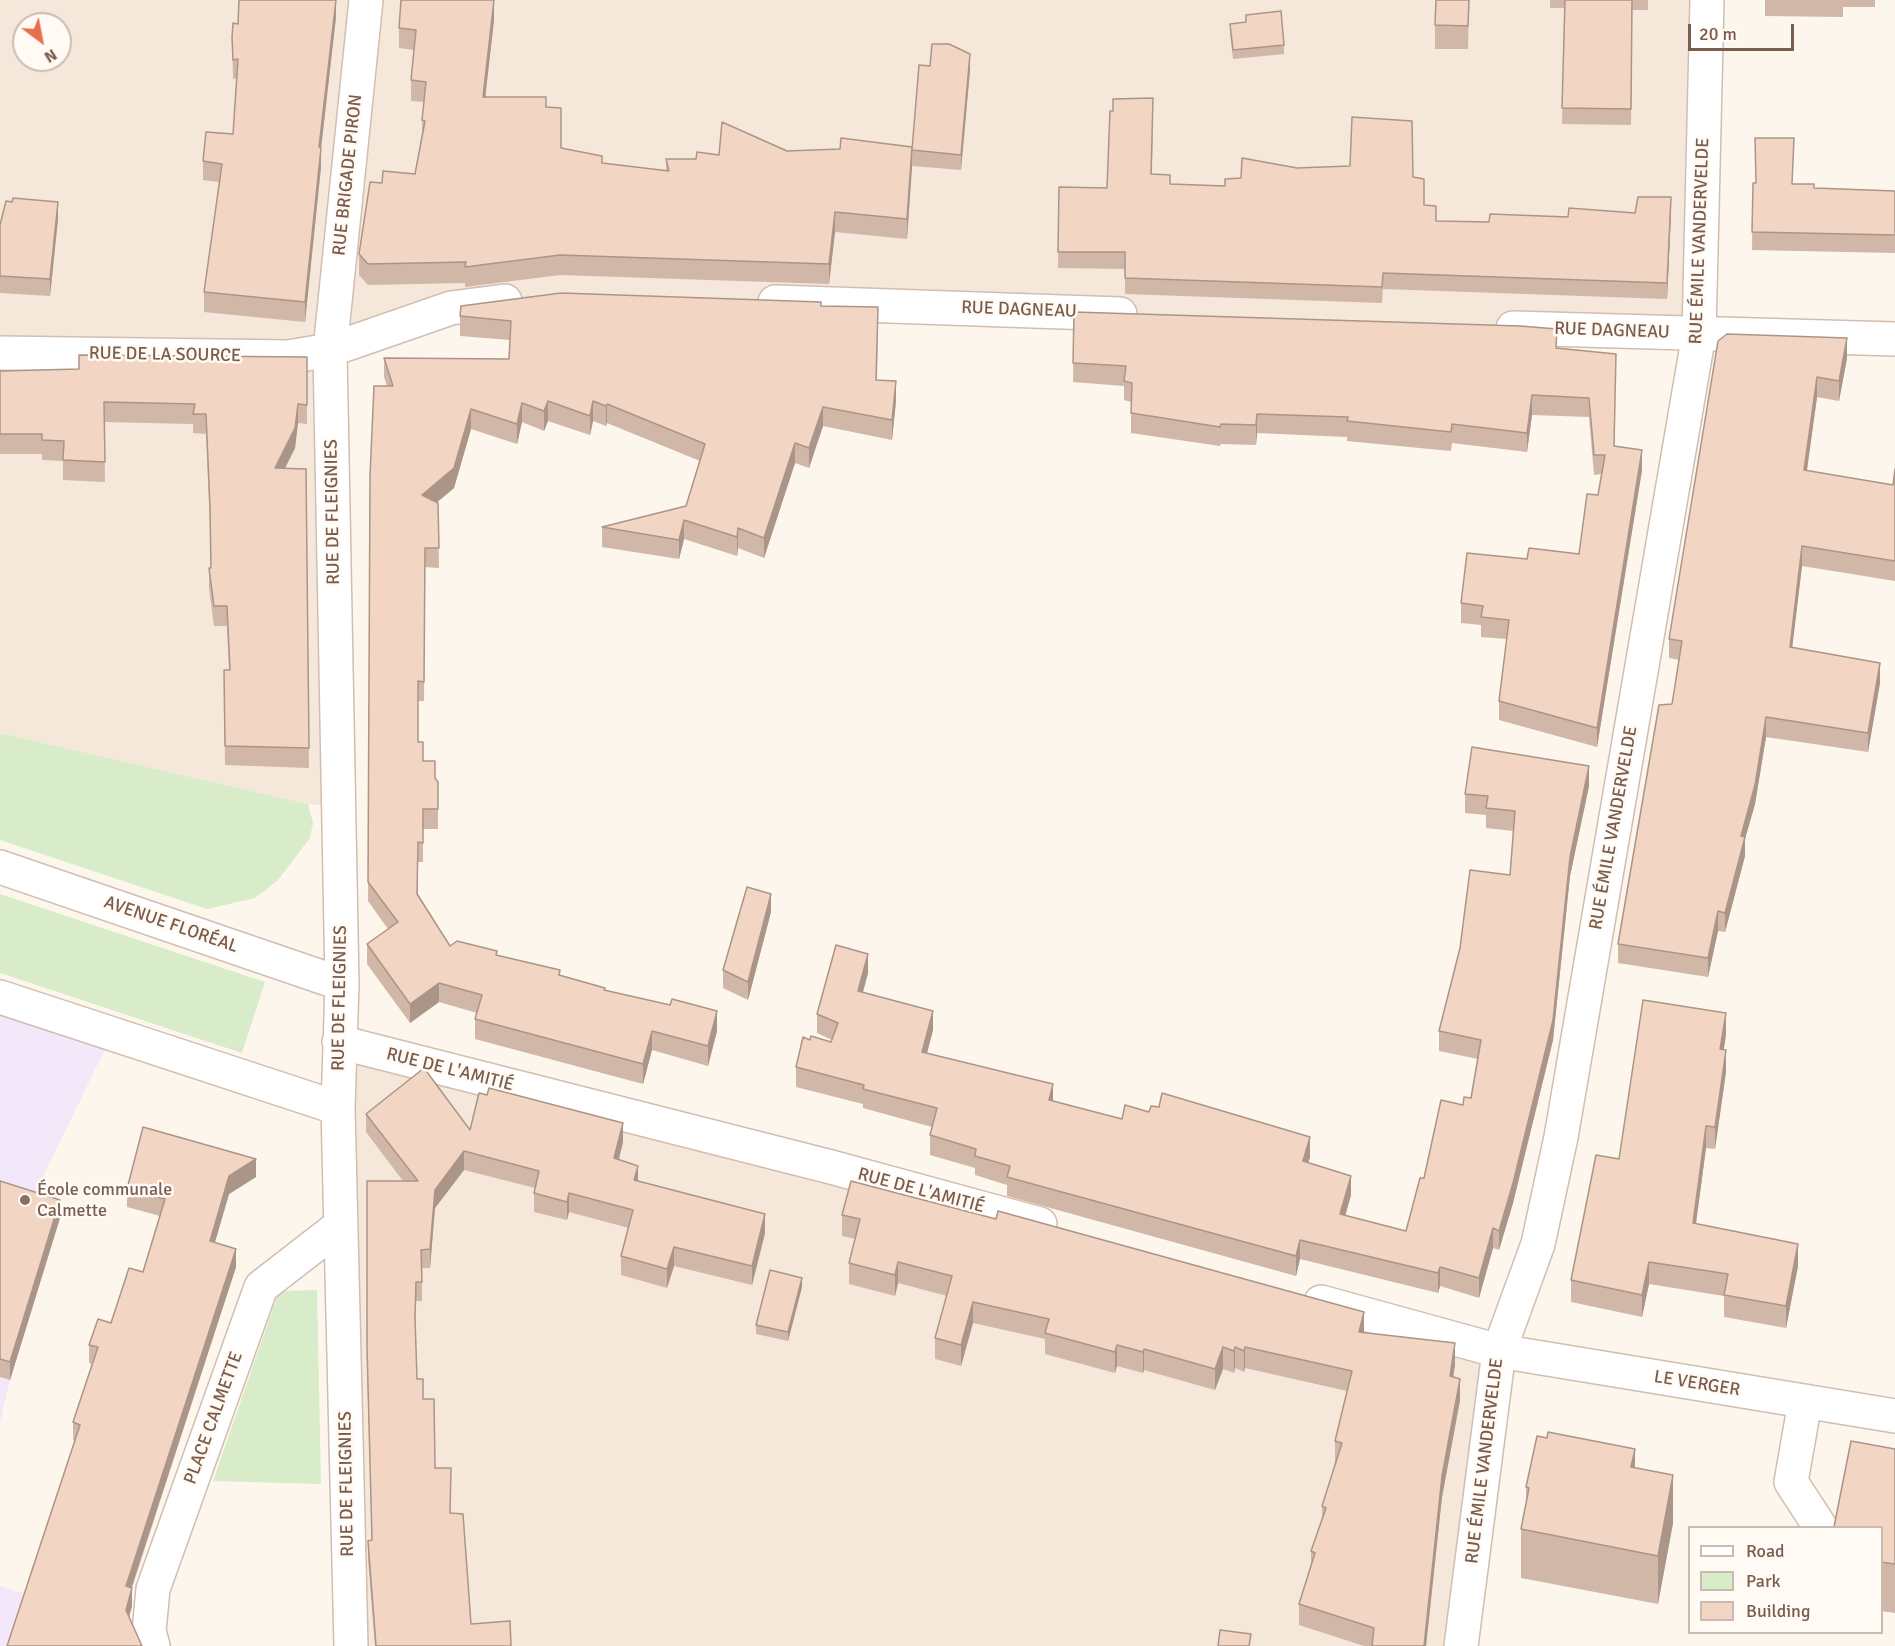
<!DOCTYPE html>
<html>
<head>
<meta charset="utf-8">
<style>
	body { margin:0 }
	#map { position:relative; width:1895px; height:1646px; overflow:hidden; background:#fdf6ec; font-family:Signika,sans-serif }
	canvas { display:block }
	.legend { position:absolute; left:1688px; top:1526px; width:195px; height:108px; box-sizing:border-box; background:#fffaf3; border:2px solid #cabbb1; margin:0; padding:8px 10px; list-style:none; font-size:18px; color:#7a5c4d }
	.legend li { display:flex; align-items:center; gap:12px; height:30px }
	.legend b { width:30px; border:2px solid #cabbb1 }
	.north { position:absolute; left:12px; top:12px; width:60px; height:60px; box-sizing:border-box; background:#fffaf3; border:2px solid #cabbb1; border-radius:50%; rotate:148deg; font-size:16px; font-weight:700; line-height:24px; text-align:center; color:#7a5c4d }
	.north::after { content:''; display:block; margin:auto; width:21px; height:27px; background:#e76f51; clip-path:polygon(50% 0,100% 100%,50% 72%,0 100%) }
	.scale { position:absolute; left:1688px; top:24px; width:106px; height:27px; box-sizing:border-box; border:3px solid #7a5c4d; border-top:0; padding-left:8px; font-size:18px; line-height:21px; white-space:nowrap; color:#7a5c4d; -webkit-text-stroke:4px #fffaf3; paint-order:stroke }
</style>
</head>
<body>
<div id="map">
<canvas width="1895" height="1646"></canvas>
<ul class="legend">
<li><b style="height:8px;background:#fff"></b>Road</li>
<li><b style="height:16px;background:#d8ecc9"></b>Park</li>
<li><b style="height:16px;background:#f3d5c3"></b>Building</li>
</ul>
<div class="north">N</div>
<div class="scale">20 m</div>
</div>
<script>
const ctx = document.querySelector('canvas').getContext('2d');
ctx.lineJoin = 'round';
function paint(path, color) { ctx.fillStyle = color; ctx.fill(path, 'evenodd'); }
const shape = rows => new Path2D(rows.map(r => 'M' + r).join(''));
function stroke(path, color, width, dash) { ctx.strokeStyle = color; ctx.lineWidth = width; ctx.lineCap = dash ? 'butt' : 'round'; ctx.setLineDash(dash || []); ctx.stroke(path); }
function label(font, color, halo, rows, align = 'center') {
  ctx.font = font + ' Signika,sans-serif'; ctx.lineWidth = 5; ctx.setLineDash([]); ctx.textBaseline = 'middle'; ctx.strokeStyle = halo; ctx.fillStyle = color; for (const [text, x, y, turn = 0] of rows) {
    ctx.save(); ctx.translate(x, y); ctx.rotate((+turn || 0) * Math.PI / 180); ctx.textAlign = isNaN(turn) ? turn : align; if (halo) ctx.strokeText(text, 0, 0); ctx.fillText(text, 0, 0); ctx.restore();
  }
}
paint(shape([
	[0,0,1707,0,1699,334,560,294,330,350,339,807,308,804,0,733],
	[24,24,60,24,60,60,24,60],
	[339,1042,1499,1351,1461,1646,351,1646]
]), '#f5e8da');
paint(shape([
	[0,1009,106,1047,41,1181,60,1218,10,1380,0,1422],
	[0,1586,44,1600,134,1646,0,1646]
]), '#f3e8fa');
paint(shape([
	[0,733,308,804,313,823,310,838,278,880,255,898,207,909,0,840],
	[0,894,265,982,242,1053,0,973],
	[317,1290,321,1484,213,1481,279,1291]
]), '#d8ecc9');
const minor = shape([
	[775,302,1120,314],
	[1513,328,1895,339],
	[0,353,288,357,330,350,451,308,505,301],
	[0,867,342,984],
	[0,997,338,1108],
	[339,1042,831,1167,1040,1224],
	[1321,1302,1499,1351,1895,1416],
	[1805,1402,1791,1482,1821,1528],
	[153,1646,149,1631,153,1589,261,1287,341,1225],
	[351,1646,338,1108,342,984,330,350,366,0],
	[1461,1646,1499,1351,1538,1244,1561,1137,1699,334,1707,0]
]);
stroke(minor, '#d1beb0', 36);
stroke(minor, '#fff', 33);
paint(shape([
	[1469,0,1468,49,1435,49,1435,25],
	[1550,0,1648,0,1648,10,1632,10,1631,125,1562,124,1565,8,1550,8],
	[1765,0,1875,0,1875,7,1843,7,1843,17,1765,16],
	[1246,15,1284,45,1284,54,1233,59,1230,33,1230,24,1246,22],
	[336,17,321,148,321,167,305,322,204,312,204,292,219,182,203,180,203,161,233,134,237,78,233,79,232,37,238,24],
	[494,20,485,97,546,107,561,148,602,163,666,171,666,159,696,159,719,155,787,151,912,147,970,70,961,170,912,166,907,239,835,232,829,284,560,275,465,287,465,283,368,285,359,275,359,254,382,183,415,174,422,137,422,120,424,102,411,101,411,80,414,50,399,48,399,28],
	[1153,115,1152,174,1170,184,1225,186,1241,178,1297,168,1413,177,1424,205,1436,221,1489,222,1635,213,1671,213,1667,299,1383,289,1382,303,1125,294,1125,269,1058,268,1059,187,1107,188],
	[1753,183,1793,184,1814,188,1895,191,1895,253,1752,250],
	[58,219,50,296,0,293,0,225],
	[821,306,878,327,877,380,896,401,892,440,823,426,809,468,795,463,764,558,738,548,737,556,684,539,679,559,602,547,602,527,686,506,700,461,607,423,606,426,593,421,590,435,548,421,544,431,522,422,517,444,471,429,454,488,437,502,438,503,439,568,425,567,424,701,418,701,418,742,423,761,438,782,438,829,423,829,423,862,418,862,418,894,450,946,497,955,605,991,717,1031,708,1066,652,1050,643,1084,475,1039,475,1019,477,1013,439,1002,410,1023,367,964,367,944,388,929,368,901,370,476,387,386,384,377,384,358,509,359,510,340,460,336,460,316],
	[1074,312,1616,354,1614,446,1642,470,1597,747,1499,720,1499,701,1507,639,1481,637,1481,625,1461,623,1461,603,1527,559,1579,554,1598,495,1602,474,1594,475,1589,417,1532,415,1527,452,1452,443,1451,451,1347,441,1347,437,1257,433,1256,445,1221,444,1220,446,1131,433,1131,402,1124,400,1124,386,1073,382],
	[1718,341,1847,358,1839,401,1817,397,1807,471,1893,485,1895,469,1895,581,1802,566,1792,647,1880,683,1868,752,1766,737,1755,804,1745,839,1745,856,1725,932,1718,931,1708,977,1618,963,1618,944,1672,704,1679,660,1669,658,1669,639],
	[307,357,307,424,298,423,295,448,285,468,306,469,309,768,225,765,224,670,229,670,227,626,214,626,209,588,209,568,211,568,210,526,206,434,193,433,193,424,104,422,105,482,63,480,63,461,42,460,42,454,0,454,0,371,79,369],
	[1589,786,1570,876,1553,1040,1513,1203,1499,1250,1493,1248,1479,1298,1440,1286,1438,1293,1300,1259,1296,1276,1007,1196,1007,1185,975,1175,975,1168,930,1155,930,1135,932,1127,863,1108,863,1104,796,1087,796,1067,810,1040,831,1042,832,1040,817,1033,817,1014,868,973,863,992,933,1030,927,1053,1053,1101,1122,1119,1310,1157,1308,1163,1351,1195,1345,1216,1406,1231,1424,1178,1463,1105,1471,1098,1478,1059,1439,1051,1439,1031,1510,875,1513,831,1486,828,1486,815,1465,813,1465,794],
	[771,912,748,1000,723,988,723,970],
	[1726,1035,1724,1049,1726,1072,1715,1149,1706,1148,1696,1224,1798,1266,1786,1328,1724,1317,1724,1296,1649,1284,1642,1317,1571,1302,1571,1280,1619,1159],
	[366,1114,470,1130,623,1142,619,1160,638,1181,765,1233,752,1285,674,1266,667,1288,621,1275,621,1256,629,1228,569,1212,567,1220,534,1212,534,1193,535,1188,464,1170,435,1208,430,1268,422,1268,422,1301,416,1301,415,1327,417,1379,423,1399,435,1468,450,1513,471,1624,511,1646,375,1646,368,1560,368,1541,372,1540,367,1365,367,1181,403,1181,366,1132],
	[256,1177,229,1194,215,1242,236,1267,132,1588,132,1606,129,1617,7,1646,75,1441,73,1440,73,1422,92,1364,89,1363,89,1345,111,1323,143,1272,160,1216,127,1207,127,1189],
	[0,1181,60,1218,10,1380,0,1377],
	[842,1215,1364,1333,1455,1365,1453,1377,1460,1400,1442,1497,1426,1646,1364,1646,1299,1625,1299,1604,1311,1567,1311,1551,1322,1520,1322,1506,1336,1463,1335,1463,1335,1441,1347,1391,1245,1368,1244,1372,1235,1368,1234,1373,1223,1369,1215,1390,1144,1370,1143,1373,1117,1366,1115,1373,1045,1354,1045,1339,973,1323,961,1366,935,1359,935,1338,947,1296,898,1283,895,1296,849,1284,849,1263,855,1239,842,1236],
	[802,1287,788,1341,756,1334,756,1325],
	[1895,1449,1895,1613,1881,1611,1881,1527],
	[1635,1468,1673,1523,1658,1604,1521,1578,1521,1529,1526,1505,1526,1487]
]), '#d1b7a8');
paint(shape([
	[336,0,336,17,319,166,319,147],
	[494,0,494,20,483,117,483,97],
	[970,54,970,70,961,170,961,155],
	[912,147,912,167,907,239,907,219],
	[321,148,321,167,305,322,305,302],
	[1671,197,1671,213,1667,299,1667,283],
	[58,202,58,219,50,296,50,279],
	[835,212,835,232,829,284,829,264],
	[1847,338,1847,358,1839,401,1839,381],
	[1817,377,1817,397,1804,490,1804,470],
	[896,381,896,401,892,440,892,420],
	[1532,395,1532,415,1527,452,1527,433],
	[548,401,548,421,544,431,544,411],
	[593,401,593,421,590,435,590,416],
	[522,403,522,422,517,444,517,424],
	[298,404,298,423,295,448,275,488,275,468],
	[607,404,607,423,606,426,606,406],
	[823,407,823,426,809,468,809,448],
	[471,409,471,429,454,488,422,515,422,495],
	[1257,414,1257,433,1256,445,1256,425],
	[795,443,795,463,764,558,764,538],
	[1642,450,1642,470,1597,747,1597,728],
	[684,520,684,539,679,559,679,540],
	[738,528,738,548,737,556,737,537],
	[1802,546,1802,566,1790,666,1790,647],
	[1880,663,1880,683,1868,752,1868,733],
	[1766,717,1766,737,1755,804,1745,839,1745,856,1725,932,1725,913],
	[1589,766,1589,786,1570,876,1553,1040,1513,1203,1499,1250,1499,1231,1570,857],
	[771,894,771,912,748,1000,748,982],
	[1718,911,1718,931,1708,977,1708,958],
	[868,954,868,973,858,1010,858,991],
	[439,983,439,1002,410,1023,410,1004],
	[717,1011,717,1031,708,1066,708,1046],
	[933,1011,933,1030,922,1072,922,1052],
	[1726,1013,1726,1035,1720,1071,1720,1049],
	[652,1031,652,1050,643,1084,643,1064],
	[1726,1050,1726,1072,1715,1149,1715,1127],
	[1053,1084,1053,1103,1049,1100],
	[623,1123,623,1142,614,1177,614,1158],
	[1706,1126,1706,1148,1693,1245,1693,1223],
	[1310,1137,1310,1157,1303,1180,1303,1161],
	[464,1151,464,1170,435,1208,430,1268,430,1249,435,1190],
	[256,1159,256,1177,229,1194,210,1259,210,1241,229,1176],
	[638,1166,638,1185,634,1180],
	[1351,1176,1351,1195,1340,1234,1340,1214],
	[569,1193,569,1212,567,1220,567,1202],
	[60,1200,60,1218,10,1380,10,1362],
	[765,1214,765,1233,752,1285,752,1266],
	[1493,1228,1493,1248,1479,1298,1479,1278],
	[1300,1240,1300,1259,1296,1276,1296,1256],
	[1798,1244,1798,1266,1786,1328,1786,1306],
	[674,1247,674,1266,667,1288,667,1269],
	[236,1249,236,1267,126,1604,126,1586],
	[898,1262,898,1283,895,1296,895,1275],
	[1649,1262,1649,1284,1642,1317,1642,1295],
	[1440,1267,1440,1286,1438,1293,1438,1273],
	[802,1278,802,1287,788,1341,788,1332],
	[973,1302,973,1323,961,1366,961,1345],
	[1364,1312,1364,1333,1359,1332],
	[1455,1343,1455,1365,1450,1397,1450,1376],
	[1117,1345,1117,1366,1115,1373,1115,1352],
	[1223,1347,1223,1369,1215,1390,1215,1369],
	[1235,1347,1235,1368,1234,1373,1234,1351],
	[1245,1347,1245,1368,1244,1372,1244,1351],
	[1144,1349,1144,1370,1143,1373,1143,1352],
	[1460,1379,1460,1400,1442,1497,1426,1646,1424,1646,1442,1476],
	[1635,1449,1635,1497,1631,1467],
	[1673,1475,1673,1523,1658,1604,1658,1556],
	[132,1588,132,1606,126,1628,126,1610]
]), '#aa9588');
const building = shape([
	[239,0,336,0,319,147,321,148,305,302,204,292,222,164,203,161,206,132,233,134,238,59,233,60,232,37,233,23,238,24,239,0],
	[401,0,494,0,483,97,546,97,546,107,561,108,561,148,602,156,602,163,669,171,666,159,696,159,697,152,719,155,722,122,787,151,840,149,841,138,912,147,907,219,835,212,829,264,560,255,465,267,466,262,368,264,359,254,370,182,382,183,383,171,415,174,425,121,422,120,426,82,411,80,416,30,399,28,401,0],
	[1436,0,1469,0,1468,26,1435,25,1436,0],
	[1565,0,1632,0,1631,109,1562,108,1565,0],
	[1281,11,1284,45,1233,50,1230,24,1246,22,1246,15,1281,11],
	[932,44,949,44,970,54,961,155,912,150,919,65,930,66,932,44],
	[1153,98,1151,174,1170,175,1170,184,1225,186,1225,179,1241,178,1242,158,1297,168,1350,166,1352,117,1412,121,1413,177,1424,179,1424,205,1436,206,1436,221,1489,222,1490,214,1568,217,1569,208,1635,213,1638,197,1671,197,1667,283,1383,273,1382,287,1125,278,1125,252,1058,252,1059,187,1107,188,1110,111,1113,111,1113,99,1153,98],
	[1755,138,1794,138,1792,184,1814,184,1814,188,1895,191,1895,235,1752,232,1753,183,1756,183,1755,138],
	[13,198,58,202,50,279,0,276,0,225,6,201,12,202,13,198],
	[561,293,821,302,821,306,878,307,876,380,896,381,892,420,823,407,809,448,795,443,764,538,738,528,737,537,684,520,679,540,602,527,686,506,705,444,607,404,606,406,593,401,590,416,548,401,544,411,522,403,517,424,471,409,454,468,422,495,438,503,439,548,425,548,424,682,418,681,418,742,423,742,423,761,435,761,435,778,438,782,438,809,423,809,423,843,418,842,417,894,450,946,457,941,497,951,496,955,560,970,559,975,605,988,604,990,670,1005,672,999,717,1011,708,1046,652,1031,643,1064,475,1019,482,995,439,983,410,1004,367,944,398,922,368,882,370,476,374,386,393,386,384,358,509,359,511,321,460,316,461,306,561,293],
	[1074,312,1520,326,1557,329,1556,348,1616,354,1614,446,1642,450,1597,728,1499,701,1509,620,1481,617,1483,606,1461,603,1467,553,1527,559,1529,548,1579,554,1587,494,1598,495,1605,455,1594,455,1589,398,1532,395,1527,433,1452,424,1451,432,1347,421,1348,417,1257,414,1256,425,1221,424,1220,427,1131,413,1132,383,1124,381,1126,366,1073,363,1074,312],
	[1727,334,1847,338,1839,381,1817,377,1804,470,1893,485,1895,469,1895,561,1802,546,1790,647,1880,663,1868,733,1766,717,1755,785,1741,836,1745,837,1725,913,1718,911,1708,958,1618,944,1659,705,1672,704,1682,641,1669,639,1718,341,1727,334],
	[79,355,307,357,307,405,298,404,295,428,275,468,306,469,309,748,225,746,224,670,230,670,227,606,214,606,209,568,211,568,210,507,206,414,193,414,195,404,104,402,105,462,63,460,64,441,42,440,42,434,0,434,0,371,79,369,79,355],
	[1472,747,1589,766,1570,857,1553,1020,1513,1183,1499,1231,1493,1228,1479,1278,1440,1267,1438,1273,1300,1240,1296,1256,1007,1177,1010,1166,975,1156,976,1149,930,1135,937,1108,863,1089,864,1085,796,1067,803,1037,810,1040,811,1036,831,1042,838,1023,817,1014,836,945,868,954,858,991,933,1011,922,1052,1053,1084,1049,1100,1122,1119,1125,1105,1149,1112,1151,1106,1159,1107,1162,1093,1310,1137,1303,1161,1351,1176,1340,1214,1406,1231,1420,1178,1424,1178,1441,1100,1463,1105,1464,1097,1471,1098,1481,1040,1439,1031,1460,948,1470,870,1510,875,1515,811,1486,808,1488,796,1465,794,1472,747],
	[747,887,771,894,748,982,723,970,747,887],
	[1643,1000,1726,1013,1720,1049,1726,1050,1715,1127,1706,1126,1693,1223,1798,1244,1786,1306,1724,1295,1728,1274,1649,1262,1642,1295,1571,1280,1596,1155,1619,1159,1643,1000],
	[424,1068,470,1130,479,1093,487,1095,489,1088,623,1123,614,1158,638,1166,634,1180,765,1214,752,1266,674,1247,667,1269,621,1256,633,1210,569,1193,567,1202,534,1193,539,1171,464,1151,435,1190,430,1249,421,1250,422,1282,416,1282,415,1318,417,1379,423,1379,423,1399,434,1399,435,1468,451,1468,450,1513,463,1514,471,1624,510,1621,511,1646,376,1646,368,1541,372,1540,367,1346,367,1181,418,1181,366,1114,424,1068],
	[143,1127,256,1159,229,1176,210,1241,236,1249,126,1586,132,1588,126,1610,142,1646,7,1646,80,1425,73,1422,98,1347,89,1345,98,1319,111,1323,129,1268,143,1272,165,1199,127,1189,143,1127],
	[0,1181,60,1200,10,1362,0,1359,0,1181],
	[851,1181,996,1219,998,1211,1364,1312,1359,1332,1455,1343,1450,1376,1460,1379,1442,1476,1424,1646,1372,1646,1374,1628,1299,1604,1315,1553,1311,1551,1326,1508,1322,1506,1342,1443,1335,1441,1352,1371,1245,1347,1244,1351,1235,1347,1234,1351,1223,1347,1215,1369,1144,1349,1143,1352,1117,1345,1115,1352,1045,1333,1049,1319,973,1302,961,1345,935,1338,952,1276,898,1262,895,1275,849,1263,860,1219,842,1215,851,1181],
	[770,1270,802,1278,788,1332,756,1325,770,1270],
	[1548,1432,1635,1449,1631,1467,1673,1475,1658,1556,1521,1529,1529,1488,1526,1487,1537,1436,1547,1438,1548,1432],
	[1851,1441,1895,1449,1895,1564,1881,1562,1881,1527,1834,1527,1851,1441],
	[1220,1630,1251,1634,1249,1646,1218,1646,1220,1630]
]);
paint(building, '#f3d5c3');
stroke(building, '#aa9588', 1.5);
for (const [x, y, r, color] of [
	[25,1200,6,"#8d6e63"]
]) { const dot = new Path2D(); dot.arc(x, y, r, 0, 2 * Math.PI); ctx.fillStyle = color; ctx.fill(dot); stroke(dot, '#fffaf3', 2); }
label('18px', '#7a5c4d', '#fffaf3', [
	["RUE BRIGADE PIRON",348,175,-84],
	["RUE ÉMILE VANDERVELDE",1700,241,-88],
	["RUE DAGNEAU",1019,310,2],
	["RUE DAGNEAU",1612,331,2],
	["RUE DE LA SOURCE",165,355,1],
	["RUE DE FLEIGNIES",333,512,-91],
	["RUE ÉMILE VANDERVELDE",1614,828,-80],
	["AVENUE FLORÉAL",171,925,19],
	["RUE DE FLEIGNIES",340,998,-89],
	["RUE DE L'AMITIÉ",450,1070,14],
	["RUE DE L'AMITIÉ",921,1191,15],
	["LE VERGER",1697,1384,9],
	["PLACE CALMETTE",214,1418,-70],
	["RUE ÉMILE VANDERVELDE",1485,1461,-83],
	["RUE DE FLEIGNIES",347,1484,-91]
]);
label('18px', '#785e54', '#fffaf3', [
	["École communale",37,1190],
	["Calmette",37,1211]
], 'left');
</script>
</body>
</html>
